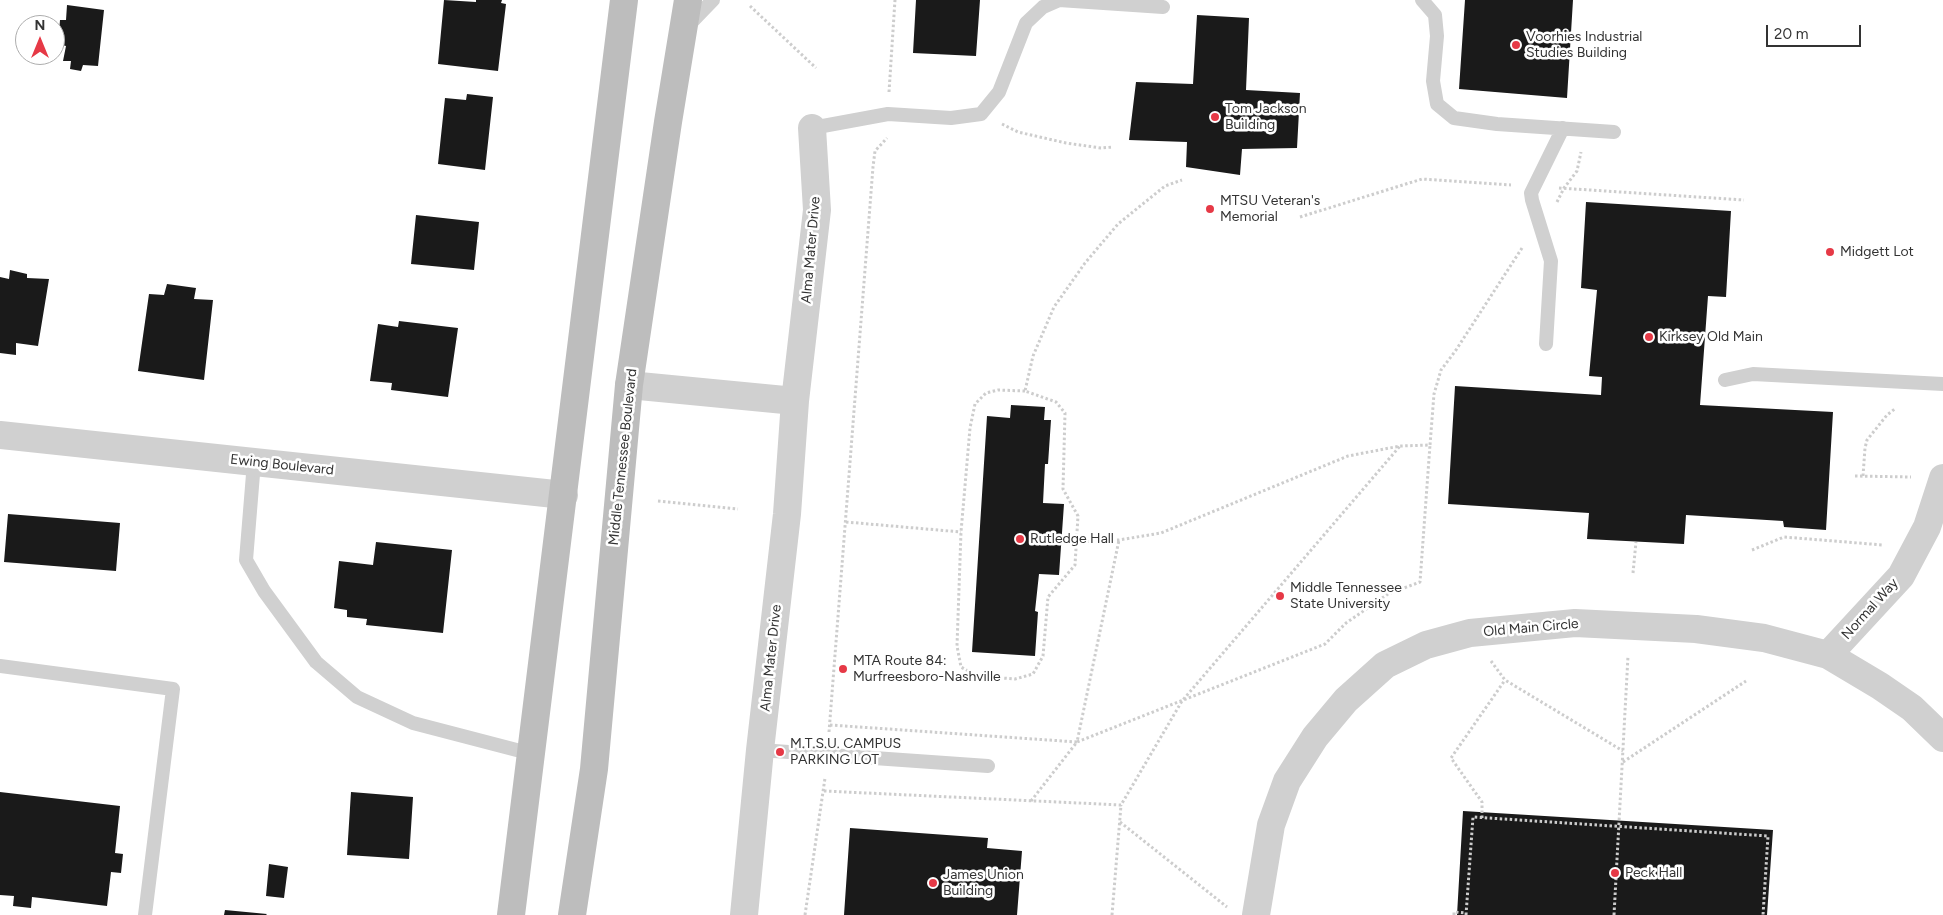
<!DOCTYPE html>
<html>
<head>
<meta charset="utf-8">
<style>
	body { margin:0 }
	#map { position:relative; width:1943px; height:915px; overflow:hidden; background:#fff; font-family:Figtree,sans-serif }
	canvas { display:block }
	.north { position:absolute; left:15px; top:15px; width:50px; height:50px; box-sizing:border-box; background:#fff; border:1px solid #adadad; border-radius:50%; rotate:0deg; font-size:14px; font-weight:700; line-height:20px; text-align:center; color:#333 }
	.north::after { content:''; display:block; margin:auto; width:18px; height:22px; background:#e63946; clip-path:polygon(50% 0,100% 100%,50% 72%,0 100%) }
	.scale { position:absolute; left:1766px; top:25px; width:95px; height:22px; box-sizing:border-box; border:2px solid #333; border-top:0; padding-left:6px; font-size:15px; line-height:18px; white-space:nowrap; color:#333; -webkit-text-stroke:4px #fff; paint-order:stroke }
</style>
</head>
<body>
<div id="map">
<canvas width="1943" height="915"></canvas>
<div class="north">N</div>
<div class="scale">20 m</div>
</div>
<script>
const ctx = document.querySelector('canvas').getContext('2d');
ctx.lineJoin = 'round';
function paint(path, color) { ctx.fillStyle = color; ctx.fill(path, 'evenodd'); }
const shape = rows => new Path2D(rows.map(r => 'M' + r).join(''));
function stroke(path, color, width, dash) { ctx.strokeStyle = color; ctx.lineWidth = width; ctx.lineCap = dash ? 'butt' : 'round'; ctx.setLineDash(dash || []); ctx.stroke(path); }
function label(font, color, halo, rows, align = 'center') {
  ctx.font = font + ' Figtree,sans-serif'; ctx.lineWidth = 5; ctx.setLineDash([]); ctx.textBaseline = 'middle'; ctx.strokeStyle = halo; ctx.fillStyle = color; for (const [text, x, y, turn = 0] of rows) {
    ctx.save(); ctx.translate(x, y); ctx.rotate((+turn || 0) * Math.PI / 180); ctx.textAlign = isNaN(turn) ? turn : align; if (halo) ctx.strokeText(text, 0, 0); ctx.fillText(text, 0, 0); ctx.restore();
  }
}
paint(shape([
	[444,0,476,2,476,0,502,0,501,3,506,4,498,71,438,64],
	[916,0,980,0,976,56,913,53],
	[1465,0,1573,0,1567,98,1459,89],
	[67,5,104,10,98,66,83,65,81,71,70,69,71,61,63,61,66,46,58,44,60,20,66,20],
	[1197,15,1249,18,1246,90,1300,93,1297,148,1242,149,1240,175,1186,167,1187,142,1129,140,1136,82,1193,84],
	[467,94,493,97,485,170,438,164,445,98,466,100],
	[1586,202,1731,211,1726,297,1708,296,1700,405,1833,412,1826,530,1784,527,1783,521,1686,515,1684,544,1587,539,1589,513,1448,504,1455,386,1601,395,1602,377,1589,376,1597,290,1581,288],
	[416,215,479,222,474,270,411,264],
	[10,270,27,274,27,278,49,279,38,346,16,343,16,355,0,353,0,277,9,279],
	[167,284,196,288,194,299,213,300,204,380,138,371,149,294,164,295],
	[399,321,458,328,448,397,391,390,392,383,370,381,378,324,398,327],
	[1011,405,1045,407,1044,420,1051,420,1048,464,1045,464,1043,503,1064,504,1059,575,1039,574,1035,611,1038,612,1035,656,972,652,987,416,1010,418],
	[8,514,120,523,116,571,4,562],
	[376,542,452,550,443,633,366,625,367,619,347,617,347,610,334,608,339,561,373,565],
	[0,792,120,806,115,853,123,854,121,873,111,872,107,906,32,897,31,908,13,906,14,896,0,895],
	[351,792,413,797,409,859,347,855],
	[1463,811,1773,830,1767,915,1457,915],
	[850,828,988,838,987,848,1022,851,1017,915,844,915],
	[269,864,288,867,284,898,266,896],
	[225,910,267,914,266,915,224,915]
]), '#1a1a1a');
stroke(shape([
	[750,6,816,68],
	[889,92,895,0],
	[1002,124,1018,132,1066,143,1101,148,1113,147],
	[1559,188,1744,200],
	[1557,202,1564,188,1577,171,1581,152],
	[1300,217,1422,179,1511,185],
	[1025,391,998,390,986,393,975,404,970,428,961,532,957,646,961,667,977,676,1015,679,1033,674,1043,656,1048,597,1075,565,1078,516,1063,489,1065,413,1056,402,1025,391,1033,356,1054,307,1085,263,1118,224,1165,186,1182,180],
	[1855,476,1911,477],
	[1863,476,1865,448,1867,440,1887,415,1896,408],
	[658,501,738,509],
	[846,522,961,532],
	[1077,542,1119,540,1161,533,1348,456,1400,446,1430,445,1434,394,1441,370,1456,350,1522,248],
	[1752,550,1784,537,1883,545],
	[1633,573,1636,542],
	[1491,661,1505,680,1623,751],
	[830,725,1077,742,1119,540],
	[829,732,873,167,875,151,887,138],
	[1623,762,1746,681],
	[824,791,1121,805,1182,701,1400,446],
	[1031,801,1077,742,1325,644,1346,623,1388,594,1420,582,1430,445],
	[1482,818,1482,802,1451,758,1505,680],
	[1120,822,1227,907],
	[805,915,825,778],
	[1112,915,1121,805],
	[1454,915,1454,912,1466,913],
	[1466,915,1473,817,1768,836,1763,915],
	[1614,915,1628,656]
]), '#cdcdcd', 3, [2.5, 2.5]);
stroke(shape([
	[1422,0,1435,15,1437,36,1433,81,1437,104,1454,118,1497,124,1614,132],
	[687,27,713,0],
	[812,128,888,114,951,118,981,114,999,92,1026,23,1043,7,1059,0,1163,7],
	[1546,344,1551,261,1532,200,1531,193,1563,128],
	[1725,380,1753,374,1943,384],
	[254,462,246,560,264,591,316,662,357,697,413,723,532,754],
	[0,666,173,689,145,915],
	[760,750,988,766]
]), '#d0d0d0', 14);
stroke(shape([
	[629,385,795,401],
	[0,435,564,495],
	[1828,655,1901,576,1927,527,1943,478],
	[744,915,760,750,787,514,795,401,817,210,812,128],
	[1256,915,1271,825,1287,781,1315,737,1346,700,1385,665,1426,645,1470,633,1575,623,1696,629,1764,638,1828,655,1880,686,1912,708,1943,738]
]), '#d0d0d0', 28);
stroke(shape([
	[511,915,624,0],
	[572,915,594,769,629,385,668,122,688,0]
]), '#bdbdbd', 28);
for (const [x, y, r, color] of [
	[1516,45,5,"#e63946"],
	[1215,117,5,"#e63946"],
	[1210,209,5,"#e63946"],
	[1830,252,5,"#e63946"],
	[1649,337,5,"#e63946"],
	[1020,539,5,"#e63946"],
	[1280,596,5,"#e63946"],
	[843,669,5,"#e63946"],
	[780,752,5,"#e63946"],
	[1615,873,5,"#e63946"],
	[933,883,5,"#e63946"]
]) { const dot = new Path2D(); dot.arc(x, y, r, 0, 2 * Math.PI); ctx.fillStyle = color; ctx.fill(dot); stroke(dot, '#fff', 2); }
label('14px', '#333', '#fff', [
	["Voorhies Industrial",1526,37],
	["Studies Building",1526,53],
	["Tom Jackson",1225,109],
	["Building",1225,125],
	["MTSU Veteran's",1220,201],
	["Memorial",1220,217],
	["Midgett Lot",1840,252],
	["Kirksey Old Main",1659,337],
	["Rutledge Hall",1030,539],
	["Middle Tennessee",1290,588],
	["State University",1290,604],
	["MTA Route 84:",853,661],
	["Murfreesboro-Nashville",853,677],
	["M.T.S.U. CAMPUS",790,744],
	["PARKING LOT",790,760],
	["Peck Hall",1625,873],
	["James Union",943,875],
	["Building",943,891]
], 'left');
label('14px', '#333', '#fff', [
	["Alma Mater Drive",811,250,-85],
	["Middle Tennessee Boulevard",623,457,-84],
	["Ewing Boulevard",282,465,6],
	["Normal Way",1870,609,-48],
	["Old Main Circle",1531,628,-5],
	["Alma Mater Drive",771,658,-84]
]);
</script>
</body>
</html>
